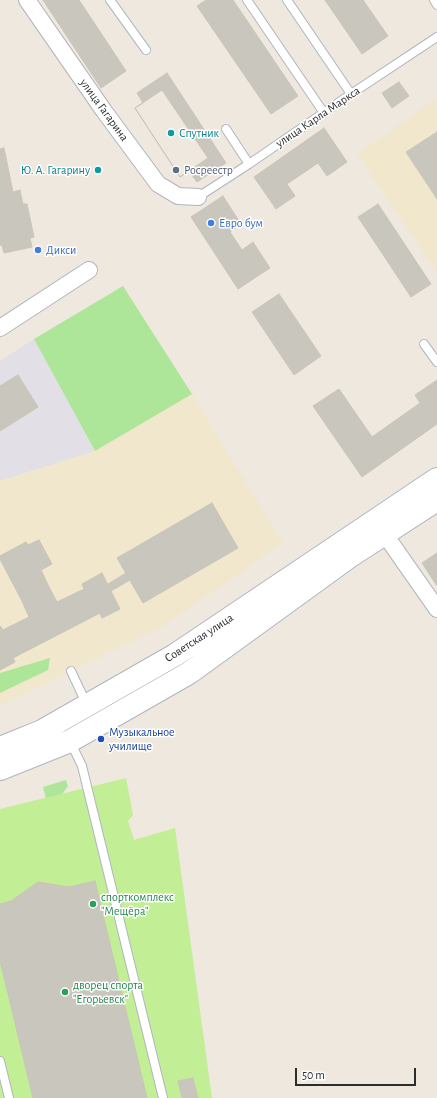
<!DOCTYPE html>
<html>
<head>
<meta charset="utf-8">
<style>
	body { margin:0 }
	#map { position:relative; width:437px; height:1098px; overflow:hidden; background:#eee8de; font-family:"Alegreya Sans",sans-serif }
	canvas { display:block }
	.scale { position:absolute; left:295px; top:1068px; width:121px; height:18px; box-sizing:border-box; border:2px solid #2c2c2c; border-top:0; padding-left:5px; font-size:12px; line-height:14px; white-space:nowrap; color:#2c2c2c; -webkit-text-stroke:3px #fff; paint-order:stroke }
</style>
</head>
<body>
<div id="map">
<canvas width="437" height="1098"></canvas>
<div class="scale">50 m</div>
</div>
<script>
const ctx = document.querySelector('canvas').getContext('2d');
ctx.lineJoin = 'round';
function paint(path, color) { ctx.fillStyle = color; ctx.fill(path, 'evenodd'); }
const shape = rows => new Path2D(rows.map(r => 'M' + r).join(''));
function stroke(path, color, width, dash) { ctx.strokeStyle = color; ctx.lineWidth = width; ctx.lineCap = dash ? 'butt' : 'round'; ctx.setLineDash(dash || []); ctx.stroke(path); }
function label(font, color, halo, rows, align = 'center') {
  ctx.font = font + ' "Alegreya Sans",sans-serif'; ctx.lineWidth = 3; ctx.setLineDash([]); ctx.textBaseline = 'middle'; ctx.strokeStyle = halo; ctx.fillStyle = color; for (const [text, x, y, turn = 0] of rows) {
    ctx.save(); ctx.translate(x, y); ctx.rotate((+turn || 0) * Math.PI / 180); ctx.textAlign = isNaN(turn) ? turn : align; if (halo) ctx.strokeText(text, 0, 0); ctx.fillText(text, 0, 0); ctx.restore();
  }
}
paint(shape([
	[34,339,95,451,0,481,0,361]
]), '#e2dfe7');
paint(shape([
	[437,98,437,273,357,154],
	[192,394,283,543,165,625,0,706,0,481,95,451]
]), '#f0e7cd');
paint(shape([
	[123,286,192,394,95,451,34,339],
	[50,658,48,670,0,693,0,673],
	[66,780,68,786,57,801,47,803,43,787]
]), '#aee699');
paint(shape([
	[126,778,133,815,128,821,134,840,175,828,212,1098,0,1098,0,809]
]), '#c2ee95');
const building = shape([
	[43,0,79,0,126,71,101,88,43,0],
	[206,0,233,0,298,96,271,114,197,6,206,0],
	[325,0,363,0,388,36,362,54,325,0],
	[167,73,226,163,197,182,189,171,180,177,135,108,143,103,137,93,167,73],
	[399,82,409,96,392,108,382,93,399,82],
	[162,90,208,158,180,177,135,108,162,90],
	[324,128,347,162,327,176,318,163,287,184,295,196,276,209,254,177,324,128],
	[437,132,437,199,406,152,437,132],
	[4,148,13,192,20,190,23,204,27,204,34,237,30,238,32,247,4,253,2,245,0,245,0,149,4,148],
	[223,196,241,224,230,232,242,250,253,242,270,268,238,289,191,217,223,196],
	[378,204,431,284,411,297,358,217,378,204],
	[279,294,321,356,294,375,252,312,279,294],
	[18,375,38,407,0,431,0,386,18,375],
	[437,380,437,424,362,477,313,406,339,389,372,437,420,403,415,395,437,380],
	[212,503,238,548,143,603,117,558,212,503],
	[39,540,52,564,41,570,49,587,22,601,0,559,0,556,26,542,28,545,39,540],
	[437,553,437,586,422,563,437,553],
	[102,573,120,609,102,618,100,613,13,658,15,662,0,670,0,626,3,630,29,617,22,601,49,587,57,602,84,589,82,584,102,573],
	[126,573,130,580,111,591,108,584,126,573],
	[95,881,147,1098,33,1098,0,961,0,904,11,901,38,882,69,887,95,881],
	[193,1078,198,1098,182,1098,178,1081,193,1078]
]);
paint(building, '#c9c6bd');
stroke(building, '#cac5b8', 1);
const lane = shape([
	[110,0,146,50],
	[247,0,324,113],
	[287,0,351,94],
	[434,0,437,5],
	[226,129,249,164],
	[198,197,249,164,351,94,437,37],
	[424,344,437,362],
	[71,671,87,705],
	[70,741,82,766,163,1098],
	[0,1061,9,1098]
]);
const street = shape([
	[27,0,104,111,158,184,178,196,198,197],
	[0,328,89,270],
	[379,526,437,609]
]);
const secondary = shape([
	[0,748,42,731,175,655,437,479],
	[0,769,70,741,189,673,349,557,437,500]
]);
stroke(lane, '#b2b4c0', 10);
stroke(street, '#b2b4c0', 18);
stroke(secondary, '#b2b4c0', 24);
stroke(lane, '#fff', 8);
stroke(street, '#fff', 16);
stroke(secondary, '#fff', 22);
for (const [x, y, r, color] of [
	[171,133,4,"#0f9aa8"],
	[98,170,4,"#0f9aa8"],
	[176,170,4,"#5c6f8a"],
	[211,223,4,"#3f7fe0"],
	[38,250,4,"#3f7fe0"],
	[101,739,4,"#1a4fb4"],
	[93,904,4,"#2e9e5b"],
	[65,992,4,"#2e9e5b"]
]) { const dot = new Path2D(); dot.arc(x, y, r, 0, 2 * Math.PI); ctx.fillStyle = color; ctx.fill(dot); stroke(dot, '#fff', 1.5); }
label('12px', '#2c2c2c', '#fff', [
	["улица Гагарина",104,110,54],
	["улица Карла Маркса",318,117,-34],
	["Советская улица",199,638,-33]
]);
label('12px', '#0d838f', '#fff', [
	["Спутник",179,133],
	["Ю. А. Гагарину",90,170,"right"]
], 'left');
label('12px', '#4e5e75', '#fff', [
	["Росреестр",184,170]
], 'left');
label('12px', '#366cbe', '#fff', [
	["Евро бум",219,223],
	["Дикси",46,250]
], 'left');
label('12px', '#164399', '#fff', [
	["Музыкальное",109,732],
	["училище",109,746]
], 'left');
label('12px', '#27864d', '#fff', [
	["спорткомплекс",101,897],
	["\"Мещёра\"",101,911],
	["дворец спорта",73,985],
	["\"Егорьевск\"",73,999]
], 'left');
</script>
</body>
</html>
